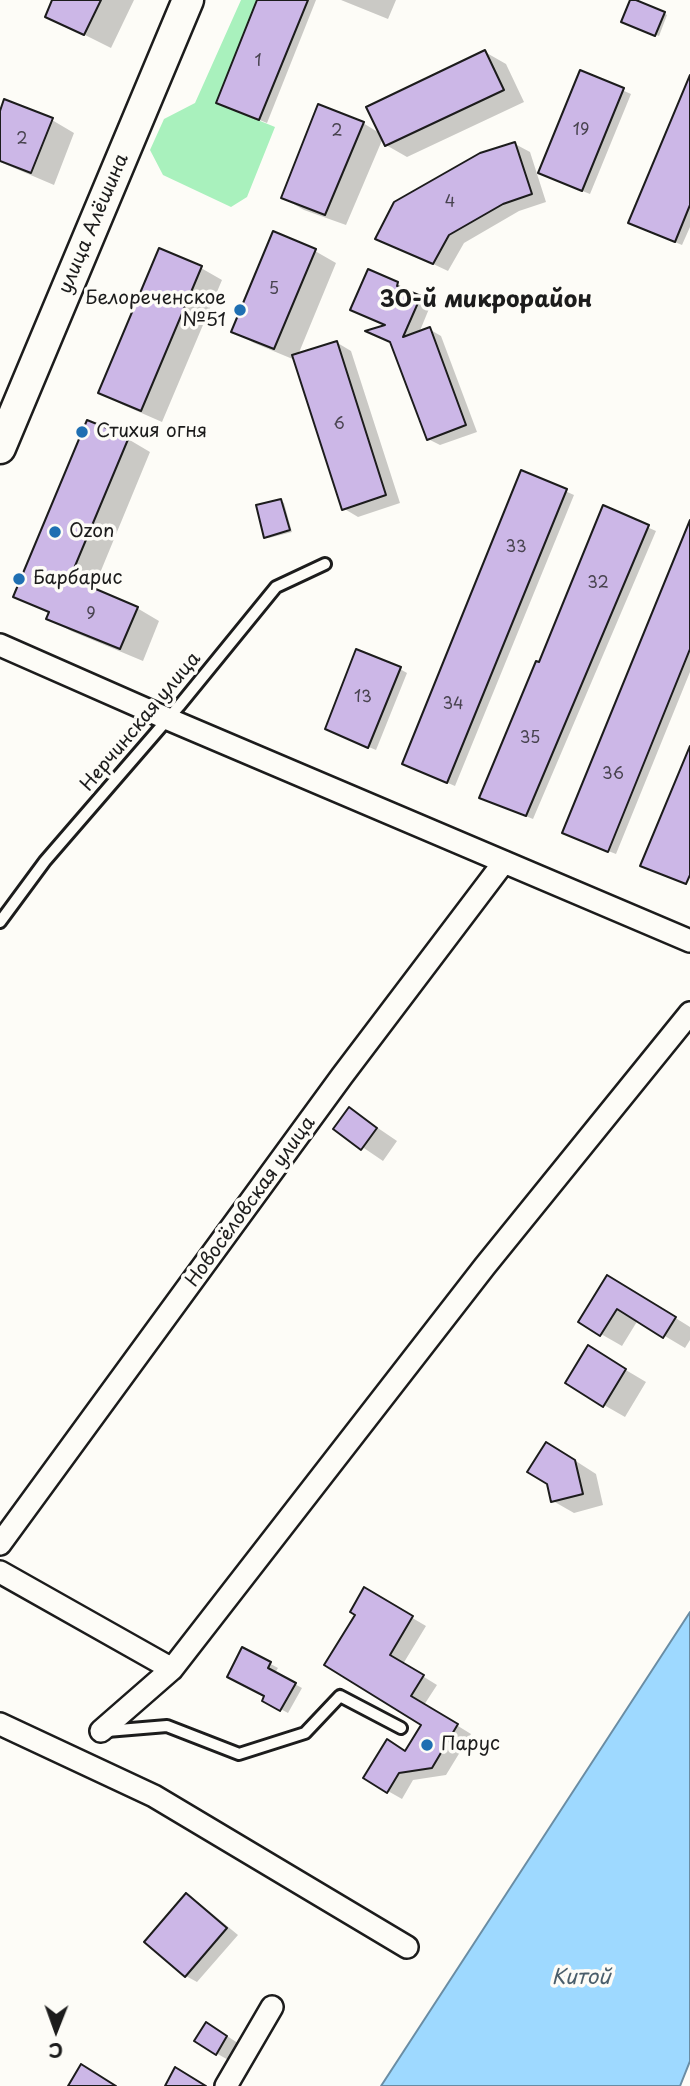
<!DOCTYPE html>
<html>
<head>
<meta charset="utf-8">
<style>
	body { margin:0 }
	#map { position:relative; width:690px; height:2086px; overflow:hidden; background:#fdfcf7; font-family:"Playpen Sans",sans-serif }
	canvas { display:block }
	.north { position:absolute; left:21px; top:1995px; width:70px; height:70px; -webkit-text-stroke:5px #fdfcf7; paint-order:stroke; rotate:181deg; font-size:19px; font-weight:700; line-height:28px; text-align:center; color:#1c1c1c }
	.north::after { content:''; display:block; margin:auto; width:24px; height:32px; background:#1c1c1c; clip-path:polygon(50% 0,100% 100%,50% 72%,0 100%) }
</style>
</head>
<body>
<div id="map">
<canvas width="690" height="2086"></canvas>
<div class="north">С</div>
</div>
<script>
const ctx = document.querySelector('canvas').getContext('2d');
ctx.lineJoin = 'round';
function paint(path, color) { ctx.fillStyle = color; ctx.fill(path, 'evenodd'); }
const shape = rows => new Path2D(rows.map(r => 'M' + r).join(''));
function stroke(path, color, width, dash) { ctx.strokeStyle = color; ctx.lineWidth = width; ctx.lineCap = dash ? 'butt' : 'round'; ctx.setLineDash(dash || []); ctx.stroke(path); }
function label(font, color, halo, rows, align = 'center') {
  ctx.font = font + ' "Playpen Sans",sans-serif'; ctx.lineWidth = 7; ctx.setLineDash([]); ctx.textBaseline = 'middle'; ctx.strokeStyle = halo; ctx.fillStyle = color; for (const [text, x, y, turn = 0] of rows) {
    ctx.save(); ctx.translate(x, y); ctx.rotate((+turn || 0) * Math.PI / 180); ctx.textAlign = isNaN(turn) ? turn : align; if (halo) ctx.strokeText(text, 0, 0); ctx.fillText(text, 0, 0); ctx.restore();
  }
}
paint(shape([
	[241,0,257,0,216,103,275,127,247,197,231,207,163,175,150,150,164,119,195,103]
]), '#a9f1bd');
const water = shape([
	[690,1612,690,2061,680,2086,381,2086,690,1612]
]);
paint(water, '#9ed9ff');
stroke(water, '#6a8da4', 2);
paint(shape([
	[54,0,134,0,111,48,47,16],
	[259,0,316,0,267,123,225,106],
	[341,0,396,0,388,19],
	[664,13,667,15,659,36,626,23],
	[485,52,506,64,524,102,407,157,386,145,383,138,346,225,304,210,283,198,363,123,381,134],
	[581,72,631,94,590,194,547,177],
	[690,90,690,227,682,245,638,227],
	[0,112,52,120,74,133,54,185,0,162],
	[515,144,530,152,546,202,519,211,464,243,448,271,378,238],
	[315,251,336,263,298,355,336,342,351,351,400,503,358,517,343,508,295,360,254,343,233,331],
	[201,268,222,280,162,422,121,404,100,393],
	[397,284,409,290,408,292,431,304,419,333,429,329,441,336,477,432,440,445,428,439,388,326],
	[128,439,150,452,93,590,137,608,159,621,143,661,71,631,48,618,50,614,15,596],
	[522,472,574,495,455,786,411,767],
	[281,501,284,503,292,532,269,538,266,537],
	[604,508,656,531,533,819,488,801,540,665],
	[690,541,690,672,616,854,572,837],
	[400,669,407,673,376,750,335,733],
	[350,1109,397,1141,383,1161,336,1129],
	[629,1289,690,1327,690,1340,685,1348,638,1320,622,1346,580,1322],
	[609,1360,646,1382,625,1417,604,1405],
	[568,1456,596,1474,603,1505,574,1513,553,1501,548,1483],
	[365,1590,426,1626,403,1664,437,1685,424,1705,471,1734,446,1775,413,1780,402,1799,365,1778,406,1753,423,1725,358,1615],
	[243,1649,278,1668,275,1673,302,1688,288,1713,264,1700,266,1696],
	[186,1895,198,1902,238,1935,197,1982,186,1976],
	[227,2036,247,2049,237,2065,216,2053]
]), '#0003');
const building = shape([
	[52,0,101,0,84,35,45,17,52,0],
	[257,0,308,0,259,120,216,103,257,0],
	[630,0,636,0,665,12,655,36,621,22,630,0],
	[485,50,504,90,385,146,366,107,485,50],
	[580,70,624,88,582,191,538,173,580,70],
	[690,75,690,205,675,242,628,223,690,75],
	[4,99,53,118,31,173,0,161,0,111,4,99],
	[318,104,364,122,325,215,281,198,318,104],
	[515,142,532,194,503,204,449,235,433,264,375,239,394,202,480,153,515,142],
	[273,231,316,249,274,349,231,332,273,231],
	[159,248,202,266,141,411,98,393,159,248],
	[368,269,398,282,397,286,421,296,403,337,430,327,466,425,427,440,390,342,365,331,385,325,350,310,368,269],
	[337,341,386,495,342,510,292,355,337,341],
	[87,420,129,437,70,578,138,607,120,649,46,619,49,612,13,597,87,420],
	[521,470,567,489,447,783,402,764,521,470],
	[281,499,290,530,264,538,256,505,281,499],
	[603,505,649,525,526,816,479,798,536,661,539,662,603,505],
	[690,520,690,649,608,852,562,833,690,520],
	[356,649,401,667,368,748,325,729,356,649],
	[690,746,690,875,686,884,640,866,690,746],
	[349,1107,377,1128,361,1150,333,1129,349,1107],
	[607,1275,676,1317,663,1338,617,1309,600,1336,578,1322,607,1275],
	[588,1345,626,1369,603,1407,565,1383,588,1345],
	[546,1442,575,1460,583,1494,551,1502,547,1484,527,1472,546,1442],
	[364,1587,413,1616,390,1655,424,1675,411,1696,458,1724,432,1768,399,1773,387,1793,363,1778,387,1739,405,1751,421,1725,324,1665,355,1615,350,1612,364,1587],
	[242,1647,271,1662,268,1668,296,1683,280,1711,262,1701,264,1696,227,1677,242,1647],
	[186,1893,227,1928,185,1977,144,1942,186,1893],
	[206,2022,227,2036,216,2055,194,2041,206,2022],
	[81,2064,116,2086,68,2086,81,2064],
	[175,2067,206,2086,165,2086,175,2067]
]);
paint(building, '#ccb7e7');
stroke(building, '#1c1c1c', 2);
const lane = shape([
	[0,922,45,861,179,706,276,587,325,564],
	[107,1731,167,1726,239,1754,305,1733,340,1696,401,1728]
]);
const street = shape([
	[0,645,168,719,690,941],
	[0,1544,342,1076,504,862],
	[0,1572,172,1669],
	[0,1724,154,1796,407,1947],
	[101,1731,172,1669,485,1266,690,1013],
	[226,2086,272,2007]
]);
const secondary = shape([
	[0,448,188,0]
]);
stroke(lane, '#1c1c1c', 16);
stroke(street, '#1c1c1c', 26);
stroke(secondary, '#1c1c1c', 35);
stroke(lane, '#fdfcf7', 10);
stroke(street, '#fdfcf7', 21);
stroke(secondary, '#fdfcf7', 30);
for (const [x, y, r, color] of [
	[240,310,7,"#1f6fb2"],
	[82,432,7,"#1f6fb2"],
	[55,532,7,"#1f6fb2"],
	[19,579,7,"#1f6fb2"],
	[427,1745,7,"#1f6fb2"]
]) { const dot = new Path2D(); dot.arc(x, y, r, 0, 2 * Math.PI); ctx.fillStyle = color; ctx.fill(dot); stroke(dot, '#fdfcf7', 2.5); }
label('16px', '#48434f', null, [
	["1",258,62],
	["19",581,131],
	["2",337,132],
	["2",22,140],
	["4",450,203],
	["5",274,290],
	["6",339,425],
	["33",516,548],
	["32",598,584],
	["9",91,615],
	["13",363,698],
	["34",453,705],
	["35",530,739],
	["36",613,775]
]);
label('19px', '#1c1c1c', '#fdfcf7', [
	["улица Алёшина",94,224,-67],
	["Нерчинская улица",141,722,-50],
	["Новосёловская улица",251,1202,-54]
]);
label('19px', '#1c1c1c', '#fdfcf7', [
	["Белореченское",226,299,"right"],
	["№51",226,321,"right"],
	["Стихия огня",96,432],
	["Ozon",69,532],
	["Барбарис",33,579],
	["Парус",441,1745]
], 'left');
label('italic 21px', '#4a5e6b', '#fdfcf7', [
	["Китой",581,1978]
]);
label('bold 23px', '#1c1c1c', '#fdfcf7', [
	["30-й микрорайон",486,301]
]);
</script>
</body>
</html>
